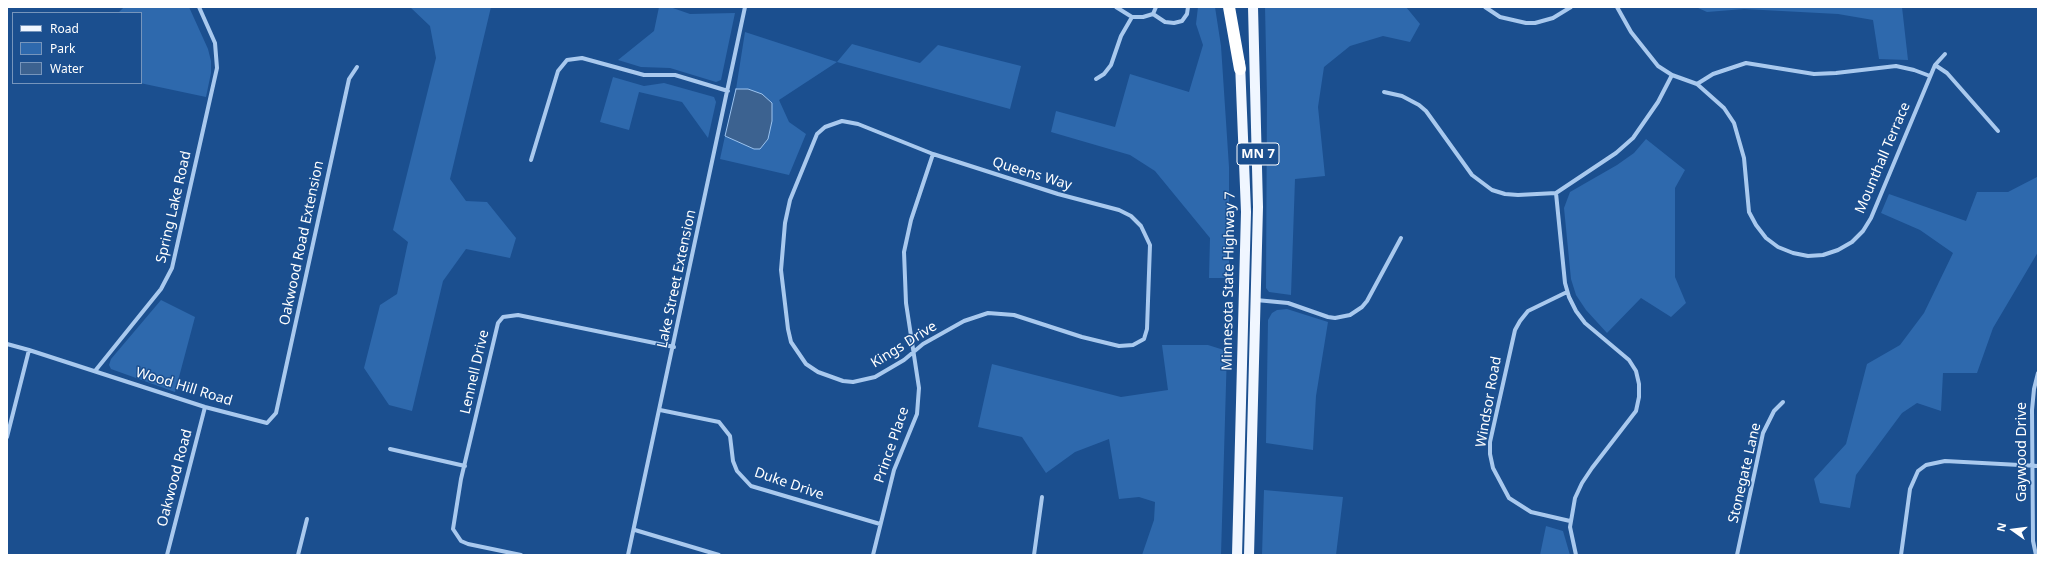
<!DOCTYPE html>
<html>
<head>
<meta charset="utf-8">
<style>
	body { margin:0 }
	#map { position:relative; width:2045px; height:562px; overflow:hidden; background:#1b4f8f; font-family:"Noto Sans",sans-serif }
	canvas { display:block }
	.frame { position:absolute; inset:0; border:8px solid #fff; pointer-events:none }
	.legend { position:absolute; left:12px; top:12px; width:130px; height:72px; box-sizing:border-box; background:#1b4f8f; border:1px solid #7695bc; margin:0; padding:5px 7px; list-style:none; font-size:12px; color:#fff }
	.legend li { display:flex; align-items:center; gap:8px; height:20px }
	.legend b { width:20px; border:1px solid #7695bc }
	.north { position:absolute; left:1993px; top:510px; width:40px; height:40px; -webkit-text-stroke:3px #1b4f8f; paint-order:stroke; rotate:284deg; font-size:11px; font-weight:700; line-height:16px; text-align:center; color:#fff }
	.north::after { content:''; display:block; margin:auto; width:14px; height:18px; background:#fff; clip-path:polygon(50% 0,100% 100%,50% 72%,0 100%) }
</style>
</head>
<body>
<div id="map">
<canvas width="2045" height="562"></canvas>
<div class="frame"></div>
<ul class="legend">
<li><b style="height:5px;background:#f0f6ff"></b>Road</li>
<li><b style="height:11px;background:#2e69ad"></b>Park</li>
<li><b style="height:11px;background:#3c6290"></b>Water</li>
</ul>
<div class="north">N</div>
</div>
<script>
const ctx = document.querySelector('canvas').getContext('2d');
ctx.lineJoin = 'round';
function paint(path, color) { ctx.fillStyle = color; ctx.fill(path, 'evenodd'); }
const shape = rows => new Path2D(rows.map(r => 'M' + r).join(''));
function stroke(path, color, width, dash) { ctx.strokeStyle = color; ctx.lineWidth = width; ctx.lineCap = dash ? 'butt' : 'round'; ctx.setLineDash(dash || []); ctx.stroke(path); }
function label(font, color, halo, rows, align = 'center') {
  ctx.font = font + ' "Noto Sans",sans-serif'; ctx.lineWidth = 3; ctx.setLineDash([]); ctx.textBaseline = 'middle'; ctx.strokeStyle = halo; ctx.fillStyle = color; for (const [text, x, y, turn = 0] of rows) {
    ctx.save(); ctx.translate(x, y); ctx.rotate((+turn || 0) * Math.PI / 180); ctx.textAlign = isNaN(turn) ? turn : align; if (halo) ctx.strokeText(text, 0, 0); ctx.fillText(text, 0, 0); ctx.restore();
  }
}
paint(shape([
	[124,7,189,7,208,49,211,61,211,73,206,97,140,83,141,13,118,13],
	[410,7,491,7,450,179,466,201,487,202,516,238,510,258,466,249,443,281,412,411,389,405,364,368,380,305,397,294,408,242,393,230,436,58,430,26],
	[659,7,670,7,690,14,735,13,721,80,716,82,670,68,641,67,618,60,654,31],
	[1198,7,1215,7,1221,46,1229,167,1229,278,1209,278,1210,238,1155,171,1130,155,1051,132,1056,111,1115,127,1130,74,1189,92,1203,45,1196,24],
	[1265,7,1406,7,1420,24,1410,42,1383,36,1350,46,1324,67,1318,107,1325,176,1295,179,1291,295,1269,292,1266,288,1267,96],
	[1696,7,1902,7,1908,60,1879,59,1873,20,1838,14,1744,9,1707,12],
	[745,32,837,62,852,44,920,63,938,45,1021,66,1010,109,837,62,779,100,789,122,806,134,789,175,720,159,725,136,754,149,768,139,772,121,772,103,748,89,736,89],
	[613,77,644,86,664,83,714,97,716,102,708,138,682,102,639,92,629,130,600,122],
	[1646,139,1685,170,1675,188,1675,277,1686,303,1671,317,1641,298,1607,333,1586,310,1576,295,1571,279,1564,208,1570,192,1617,165,1634,153],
	[2038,174,2038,252,1993,328,1977,373,1943,373,1941,411,1917,403,1902,413,1856,475,1850,508,1820,503,1814,479,1846,444,1867,364,1900,345,1924,313,1953,253,1920,230,1881,213,1889,194,1966,221,1977,192,2008,192,2037,177],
	[161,300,195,317,175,392,111,369,109,365,111,359],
	[1287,309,1328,322,1316,396,1313,450,1266,443,1268,320,1272,313,1277,310],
	[1162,345,1208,345,1227,351,1221,555,1142,555,1154,520,1155,502,1139,497,1119,499,1109,439,1075,452,1046,473,1022,437,978,427,992,364,1121,397,1168,390],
	[1264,490,1343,497,1336,555,1262,555],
	[1546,526,1563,531,1570,555,1540,555]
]), '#2e69ad');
const water = shape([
	[736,89,748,89,762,94,772,103,772,121,768,139,760,149,754,149,725,136,736,89]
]);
paint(water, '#3c6290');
stroke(water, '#9cc4f0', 1);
stroke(shape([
	[1116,7,1132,17,1143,17,1153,14,1156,7],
	[1485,7,1500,17,1526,23,1535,23,1553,18,1571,7],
	[1617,7,1631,32,1658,66,1672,75,1697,84,1713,74,1746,63,1814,74,1836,73,1896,66,1914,70,1930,76],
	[1153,14,1165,22,1174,23,1182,21,1187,14,1188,7],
	[1935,65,1947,73,1998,131],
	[1096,79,1104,74,1111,65,1121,36,1132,17],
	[1697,84,1724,108,1734,123,1744,158,1749,212,1756,225,1766,238,1778,247,1793,253,1808,256,1823,255,1838,250,1852,242,1863,231,1871,218,1935,65,1945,54],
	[1384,92,1402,96,1419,105,1426,111,1472,175,1492,190,1505,194,1518,195,1556,193],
	[842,121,858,124,933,154,1058,194,1119,210,1131,216,1141,226,1150,245,1147,329,1144,339,1133,345,1119,346,1082,337,1014,315,988,313,964,321,923,344,904,360,875,377,853,382,843,381,818,372,806,364,791,342,788,329,781,270,785,223,790,200,817,134,825,127,842,121],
	[531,160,558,71,567,60,582,58,644,75,675,75,728,91],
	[1567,292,1528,311,1520,321,1515,330,1490,442,1490,454,1493,468,1509,498,1531,512,1570,521],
	[1256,300,1288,303,1328,317,1335,318,1350,315,1362,307,1367,301,1401,238],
	[7,344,29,350,205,407,267,423,276,413,349,79,357,67],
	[95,371,161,289,172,268,217,68,215,43,199,7],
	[660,410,719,422,730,436,733,461,737,471,751,486,880,524],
	[7,437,29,350],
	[390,449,465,466],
	[635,530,719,555],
	[167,555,205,407],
	[298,555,307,519],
	[521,555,468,544,461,541,453,529,461,479,498,323,503,317,518,315,674,347],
	[628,555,745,7],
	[873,555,894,470,917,414,919,388,906,303,904,252,911,220,933,154],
	[1034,555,1042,497],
	[1576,555,1570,527,1575,498,1582,483,1592,468,1636,411,1639,397,1639,384,1636,371,1629,360,1585,323,1576,311,1569,297,1565,283,1556,193,1616,153,1633,138,1658,102,1672,75],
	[1737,555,1763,433,1774,411,1783,402],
	[1901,555,1910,489,1918,471,1926,465,1945,461,2038,466],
	[2036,555,2033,541,2032,410,2034,389,2038,373]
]), '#a9c9ee', 4);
stroke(shape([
	[1237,555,1246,212,1240,63],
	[1249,555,1258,207,1253,7]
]), '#f0f6ff', 10);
stroke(shape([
	[1229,7,1240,69]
]), '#fff', 12);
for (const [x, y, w] of [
	[1258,154,42]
]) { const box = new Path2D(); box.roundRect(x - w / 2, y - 11, w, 22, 3); ctx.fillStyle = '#1b4f8f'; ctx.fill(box); stroke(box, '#fff', 1); }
label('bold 13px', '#fff', null, [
	["MN 7",1258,154]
]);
label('14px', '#fff', '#1b4f8f', [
	["Mounthall Terrace",1883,158,-67],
	["Queens Way",1032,174,17],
	["Spring Lake Road",174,207,-77],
	["Oakwood Road Extension",302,243,-78],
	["Lake Street Extension",677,279,-78],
	["Minnesota State Highway 7",1229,281,-89],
	["Kings Drive",904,345,-32],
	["Lennell Drive",475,372,-77],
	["Wood Hill Road",184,387,17],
	["Windsor Road",1489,402,-80],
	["Prince Place",892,445,-71],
	["Gaywood Drive",2022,452,-90],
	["Stonegate Lane",1745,473,-77],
	["Oakwood Road",175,478,-75],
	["Duke Drive",789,484,19]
]);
</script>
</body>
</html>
